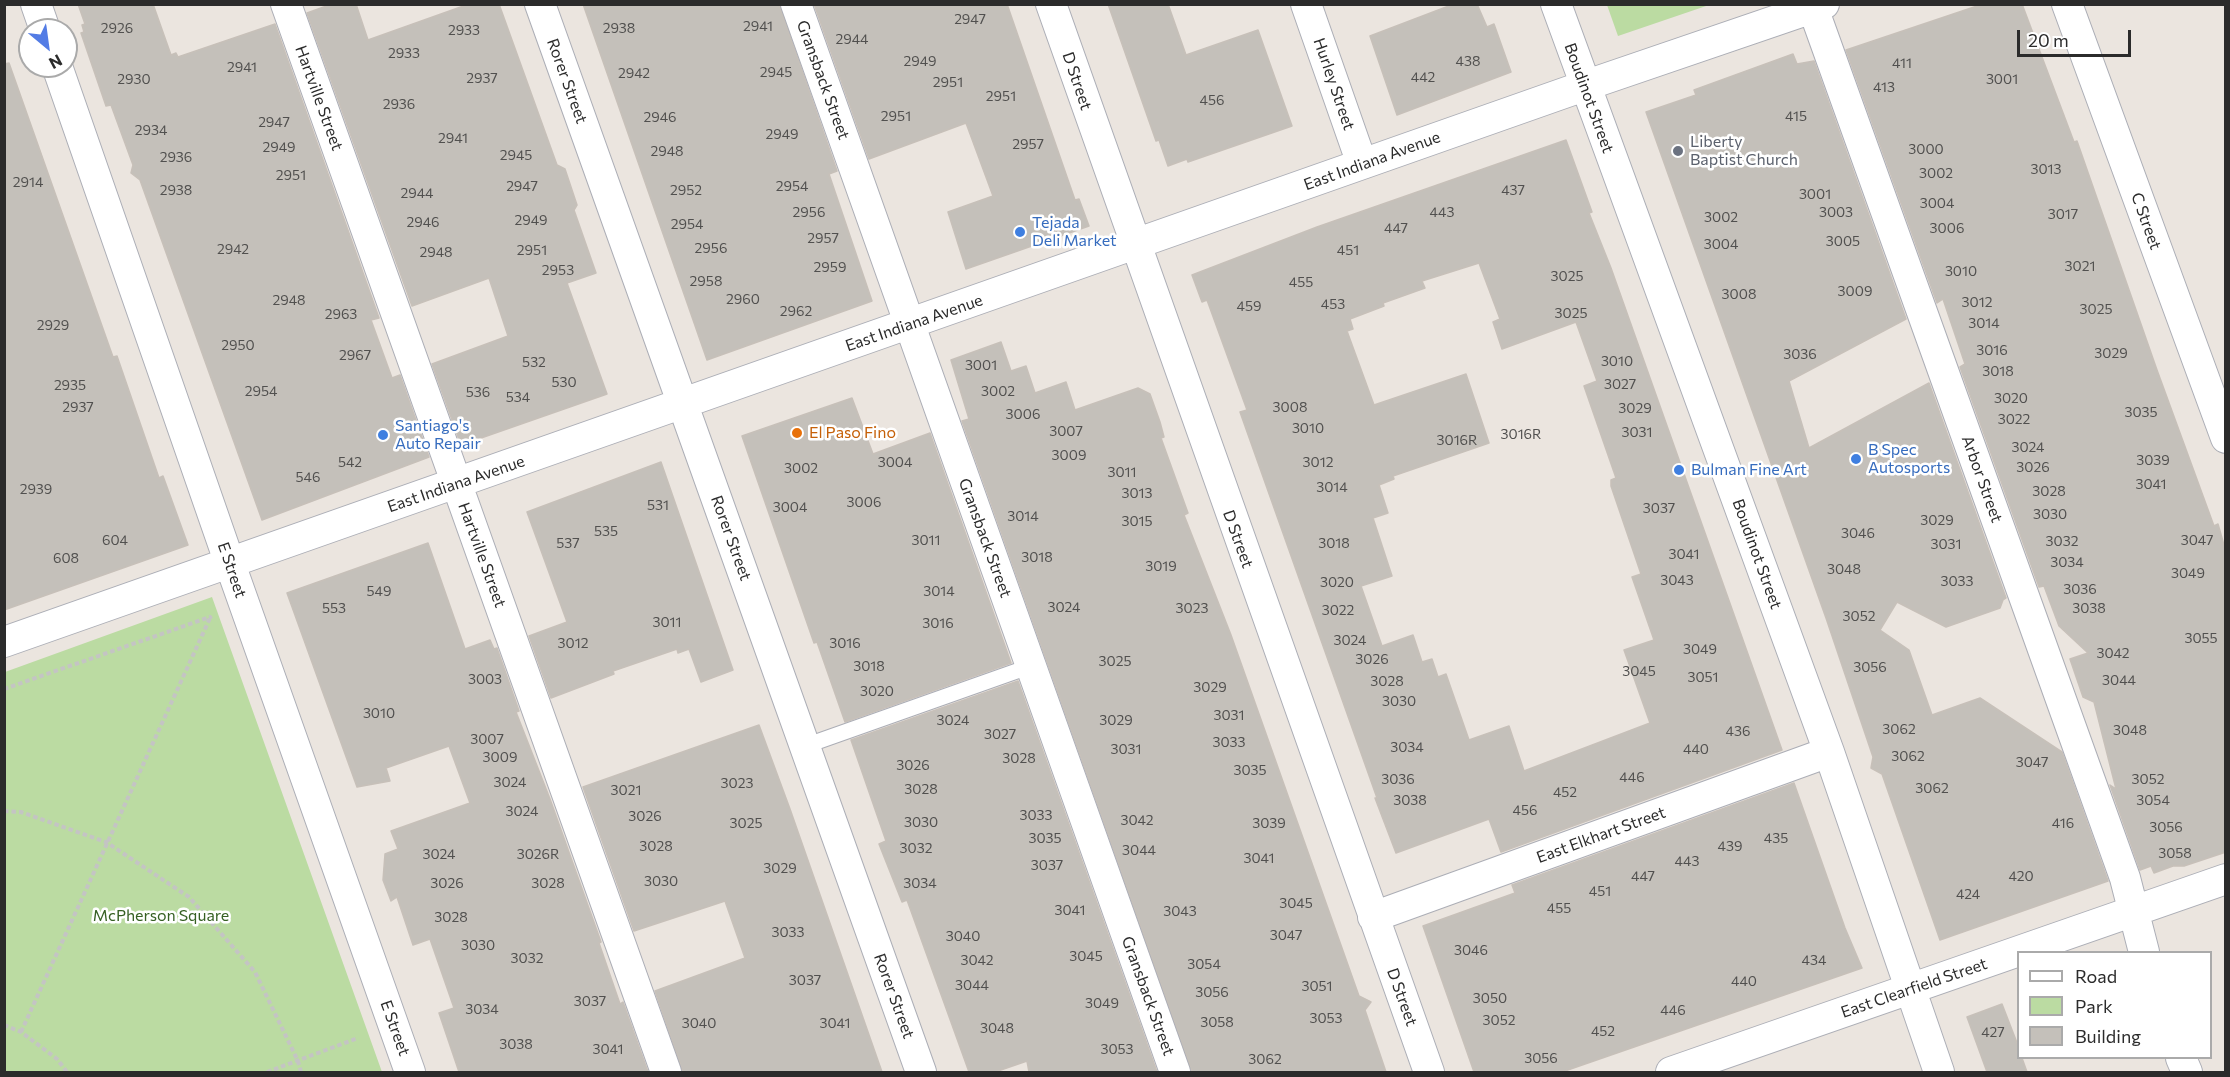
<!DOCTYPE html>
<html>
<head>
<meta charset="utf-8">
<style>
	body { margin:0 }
	#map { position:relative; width:2230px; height:1077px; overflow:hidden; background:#ebe5df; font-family:Commissioner,sans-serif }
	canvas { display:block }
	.frame { position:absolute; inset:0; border:6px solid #2b2b2b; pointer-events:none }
	.legend { position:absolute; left:2017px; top:951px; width:195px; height:108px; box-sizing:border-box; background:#fff; border:2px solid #aaa; margin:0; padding:8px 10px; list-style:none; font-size:18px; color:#2b2b2b }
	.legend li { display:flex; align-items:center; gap:12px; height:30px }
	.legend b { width:30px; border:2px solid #aaa }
	.north { position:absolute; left:18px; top:18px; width:60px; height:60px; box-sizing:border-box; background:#fff; border:2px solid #aaa; border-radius:50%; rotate:151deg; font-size:16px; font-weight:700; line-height:24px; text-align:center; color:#2b2b2b }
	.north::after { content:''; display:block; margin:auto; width:21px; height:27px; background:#537ce5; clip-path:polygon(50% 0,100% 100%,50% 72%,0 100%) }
	.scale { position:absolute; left:2017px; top:30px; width:114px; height:27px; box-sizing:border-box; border:3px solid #2b2b2b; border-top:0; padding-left:8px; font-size:18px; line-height:21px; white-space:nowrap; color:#2b2b2b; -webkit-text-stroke:4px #fff; paint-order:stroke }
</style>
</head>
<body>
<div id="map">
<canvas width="2230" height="1077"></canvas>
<div class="frame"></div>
<ul class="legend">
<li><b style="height:8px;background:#fff"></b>Road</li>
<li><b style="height:16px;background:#bbdba2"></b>Park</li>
<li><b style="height:16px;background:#c4c0ba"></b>Building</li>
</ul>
<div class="north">N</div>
<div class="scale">20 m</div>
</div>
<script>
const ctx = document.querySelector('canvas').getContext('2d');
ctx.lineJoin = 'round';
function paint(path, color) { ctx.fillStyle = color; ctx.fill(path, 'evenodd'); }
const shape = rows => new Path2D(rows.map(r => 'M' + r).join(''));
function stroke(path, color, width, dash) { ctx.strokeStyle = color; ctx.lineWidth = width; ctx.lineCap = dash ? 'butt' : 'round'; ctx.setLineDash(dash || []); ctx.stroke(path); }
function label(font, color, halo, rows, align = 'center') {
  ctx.font = font + ' Commissioner,sans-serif'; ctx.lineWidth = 5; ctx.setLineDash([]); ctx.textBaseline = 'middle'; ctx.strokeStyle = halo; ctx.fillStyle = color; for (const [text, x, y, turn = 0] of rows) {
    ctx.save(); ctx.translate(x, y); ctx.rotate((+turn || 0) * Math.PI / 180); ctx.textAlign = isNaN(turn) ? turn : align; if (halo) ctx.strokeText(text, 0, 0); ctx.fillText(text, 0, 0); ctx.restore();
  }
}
paint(shape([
	[1607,5,1607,4,1709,5,1618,36],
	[212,597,382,1072,5,1072,5,672]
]), '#bbdba2');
const building = shape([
	[78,4,153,4,171,55,176,53,178,57,275,24,379,318,371,320,392,378,400,375,429,457,262,520,140,180,131,173,133,165,111,105,106,106,81,33,84,32,82,25,85,24,78,4],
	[332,4,356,4,368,40,469,4,499,4,557,165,565,169,577,205,574,210,596,273,567,283,607,394,461,445,432,364,508,336,489,278,412,306,307,13,332,4],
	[583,4,779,4,837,171,829,174,872,301,707,360,583,4],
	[814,4,1007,4,1075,200,1079,199,1089,226,966,269,948,212,993,196,966,123,869,159,814,4],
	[1108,4,1168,4,1186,55,1258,30,1292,126,1188,162,1187,159,1168,166,1159,140,1156,141,1108,4],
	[1454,4,1477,4,1487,27,1494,24,1511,72,1397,115,1370,36,1454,4],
	[1983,4,2022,4,2074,142,2077,141,2157,370,2214,526,2218,524,2226,552,2226,852,2184,866,2173,866,2154,873,2151,866,2140,870,2110,785,2116,789,2094,702,2083,697,2070,659,2088,653,2059,626,2044,586,2039,587,1960,367,1965,364,1943,299,1937,303,1846,50,1983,4],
	[1793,54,1797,64,1814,61,1906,319,1789,381,1809,448,1929,383,2006,598,2003,600,2000,608,1946,627,1897,602,1880,630,1909,650,1932,715,1980,698,2062,752,2108,881,1940,940,1882,774,1871,768,1873,757,1826,618,1646,112,1696,95,1694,90,1793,54],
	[9,63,113,357,117,356,159,478,163,476,188,545,4,610,4,64,9,63],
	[1566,140,1592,212,1589,213,1611,268,1782,750,1501,852,1489,819,1396,853,1375,798,1377,798,1240,412,1247,410,1207,300,1202,302,1192,275,1317,227,1566,140],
	[1479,263,1500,319,1493,322,1502,349,1576,322,1597,381,1584,386,1616,478,1611,480,1611,486,1641,574,1632,577,1654,640,1624,650,1650,723,1524,771,1509,726,1469,740,1446,674,1438,677,1432,659,1422,662,1413,635,1382,646,1361,586,1392,576,1373,518,1388,513,1379,485,1394,479,1393,476,1489,443,1466,374,1374,405,1347,331,1353,329,1350,319,1384,306,1383,303,1425,288,1422,281,1479,263],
	[1001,342,1011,371,1026,366,1035,393,1066,382,1075,410,1138,388,1150,394,1160,422,1164,437,1161,438,1188,513,1184,515,1231,635,1359,996,1371,1002,1365,1010,1386,1072,1192,1072,962,421,969,419,951,360,1001,342],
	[852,398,873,454,930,433,1011,663,845,722,817,642,814,643,742,436,852,398],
	[661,462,733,670,701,682,689,649,678,653,677,649,613,671,614,674,551,698,529,636,567,622,527,512,661,462],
	[428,543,465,649,490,640,494,649,497,648,519,711,516,712,550,799,601,942,599,943,620,1004,623,1002,648,1072,459,1072,439,1013,454,1008,430,939,413,945,397,897,391,901,383,880,385,854,398,849,391,831,470,803,449,746,386,768,390,781,357,787,287,593,428,543],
	[1018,681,1157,1072,1029,1072,1027,1061,995,1072,969,1072,907,900,902,902,879,844,886,841,851,740,1018,681],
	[759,725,790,809,882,1072,683,1072,655,991,745,958,725,901,634,931,583,787,759,725],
	[1794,783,1845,928,1862,968,1562,1072,1474,1072,1423,926,1515,893,1512,885,1794,783],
	[2002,1004,2019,1048,2019,1058,2022,1058,2027,1072,1987,1072,1967,1017,2002,1004]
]);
paint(building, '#c4c0ba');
stroke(building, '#c7c0b9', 1.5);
const service = shape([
	[805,746,1031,666]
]);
const minor = shape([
	[36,4,45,30],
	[286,4,666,1072],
	[540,4,921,1072],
	[796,4,1175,1072],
	[1051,4,1429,1072],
	[1306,4,1362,164],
	[1556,4,1829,752,1939,1072],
	[2067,4,2226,438],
	[1813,8,2125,878,2144,952],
	[57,66,229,561,410,1072],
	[4,642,1584,86,1824,4],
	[1373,917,1829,752],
	[2181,1058,2187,1072],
	[1671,1072,2226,879]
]);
stroke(service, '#acaeb6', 17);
stroke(minor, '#acaeb6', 32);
stroke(shape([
	[4,689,210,617,211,619],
	[4,811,21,812,106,842,189,897,255,972,298,1061,301,1072],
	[4,1025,21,1032,57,1059,67,1072],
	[21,1032,210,618],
	[267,1072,358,1038]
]), '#c4c4c4', 4, [4.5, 3]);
stroke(service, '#fff', 15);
stroke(minor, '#fff', 30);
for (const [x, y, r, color] of [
	[1678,151,6,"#6b7280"],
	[1020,232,6,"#3f7fe0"],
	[797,433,6,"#e8710a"],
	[383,435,6,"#3f7fe0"],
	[1856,459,6,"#3f7fe0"],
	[1679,470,6,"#3f7fe0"]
]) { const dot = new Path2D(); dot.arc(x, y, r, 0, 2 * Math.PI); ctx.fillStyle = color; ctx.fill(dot); stroke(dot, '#fff', 2); }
label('14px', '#51504f', null, [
	["2947",970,19],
	["2941",758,26],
	["2926",117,28],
	["2938",619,28],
	["2933",464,30],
	["2944",852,39],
	["2933",404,53],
	["2949",920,61],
	["438",1468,61],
	["411",1902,63],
	["2941",242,67],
	["2945",776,72],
	["2942",634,73],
	["442",1423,77],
	["2937",482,78],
	["2930",134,79],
	["3001",2002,79],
	["2951",948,82],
	["413",1884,87],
	["2951",1001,96],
	["456",1212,100],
	["2936",399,104],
	["2951",896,116],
	["415",1796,116],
	["2946",660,117],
	["2947",274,122],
	["2934",151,130],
	["2949",782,134],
	["2941",453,138],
	["2957",1028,144],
	["2949",279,147],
	["3000",1926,149],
	["2948",667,151],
	["2945",516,155],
	["2936",176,157],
	["3013",2046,169],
	["3002",1936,173],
	["2951",291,175],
	["2914",28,182],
	["2947",522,186],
	["2954",792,186],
	["2938",176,190],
	["2952",686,190],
	["437",1513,190],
	["2944",417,193],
	["3001",1815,194],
	["3004",1937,203],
	["2956",809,212],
	["443",1442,212],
	["3003",1836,212],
	["3017",2063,214],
	["3002",1721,217],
	["2949",531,220],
	["2946",423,222],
	["2954",687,224],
	["447",1396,228],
	["3006",1947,228],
	["2957",823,238],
	["3005",1843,241],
	["3004",1721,244],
	["2956",711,248],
	["2942",233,249],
	["2951",532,250],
	["451",1348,250],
	["2948",436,252],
	["3021",2080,266],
	["2959",830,267],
	["2953",558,270],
	["3010",1961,271],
	["3025",1567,276],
	["2958",706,281],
	["455",1301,282],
	["3009",1855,291],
	["3008",1739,294],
	["2960",743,299],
	["2948",289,300],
	["3012",1977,302],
	["453",1333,304],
	["459",1249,306],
	["3025",2096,309],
	["2962",796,311],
	["3025",1571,313],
	["2963",341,314],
	["3014",1984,323],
	["2929",53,325],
	["2950",238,345],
	["3016",1992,350],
	["3029",2111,353],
	["3036",1800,354],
	["2967",355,355],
	["3010",1617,361],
	["532",534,362],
	["3001",981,365],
	["3018",1998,371],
	["530",564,382],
	["3027",1620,384],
	["2935",70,385],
	["2954",261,391],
	["3002",998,391],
	["536",478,392],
	["534",518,397],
	["3020",2011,398],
	["2937",78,407],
	["3008",1290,407],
	["3029",1635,408],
	["3035",2141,412],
	["3006",1023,414],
	["3022",2014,419],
	["3010",1308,428],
	["3007",1066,431],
	["3031",1637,432],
	["3016R",1521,434],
	["3016R",1457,440],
	["3024",2028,447],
	["3009",1069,455],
	["3039",2153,460],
	["542",350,462],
	["3004",895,462],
	["3012",1318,462],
	["3026",2033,467],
	["3002",801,468],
	["3011",1122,472],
	["546",308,477],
	["3041",2151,484],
	["3014",1332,487],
	["2939",36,489],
	["3028",2049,491],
	["3013",1137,493],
	["3006",864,502],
	["531",658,505],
	["3004",790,507],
	["3037",1659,508],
	["3030",2050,514],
	["3014",1023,516],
	["3029",1937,520],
	["3015",1137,521],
	["535",606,531],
	["3046",1858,533],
	["604",115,540],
	["3011",926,540],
	["3047",2197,540],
	["3032",2062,541],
	["537",568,543],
	["3018",1334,543],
	["3031",1946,544],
	["3041",1684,554],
	["3018",1037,557],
	["608",66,558],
	["3034",2067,562],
	["3019",1161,566],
	["3048",1844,569],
	["3049",2188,573],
	["3043",1677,580],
	["3033",1957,581],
	["3020",1337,582],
	["3036",2080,589],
	["549",379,591],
	["3014",939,591],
	["3024",1064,607],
	["553",334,608],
	["3023",1192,608],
	["3038",2089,608],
	["3022",1338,610],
	["3052",1859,616],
	["3011",667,622],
	["3016",938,623],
	["3055",2201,638],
	["3024",1350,640],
	["3012",573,643],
	["3016",845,643],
	["3049",1700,649],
	["3042",2113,653],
	["3026",1372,659],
	["3025",1115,661],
	["3018",869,666],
	["3056",1870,667],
	["3045",1639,671],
	["3051",1703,677],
	["3003",485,679],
	["3044",2119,680],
	["3028",1387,681],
	["3029",1210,687],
	["3020",877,691],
	["3030",1399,701],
	["3010",379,713],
	["3031",1229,715],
	["3024",953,720],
	["3029",1116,720],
	["3062",1899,729],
	["3048",2130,730],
	["436",1738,731],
	["3027",1000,734],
	["3007",487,739],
	["3033",1229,742],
	["3034",1407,747],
	["3031",1126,749],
	["440",1696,749],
	["3062",1908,756],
	["3009",500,757],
	["3028",1019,758],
	["3047",2032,762],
	["3026",913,765],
	["3035",1250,770],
	["446",1632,777],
	["3036",1398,779],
	["3052",2148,779],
	["3024",510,782],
	["3023",737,783],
	["3062",1932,788],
	["3028",921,789],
	["3021",626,790],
	["452",1565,792],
	["3038",1410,800],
	["3054",2153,800],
	["456",1525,810],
	["3024",522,811],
	["3033",1036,815],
	["3026",645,816],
	["3042",1137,820],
	["3030",921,822],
	["3025",746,823],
	["3039",1269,823],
	["416",2063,823],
	["3056",2166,827],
	["3035",1045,838],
	["435",1776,838],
	["3028",656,846],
	["439",1730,846],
	["3032",916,848],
	["3044",1139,850],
	["3058",2175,853],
	["3024",439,854],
	["3026R",538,854],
	["3041",1259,858],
	["443",1687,861],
	["3037",1047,865],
	["3029",780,868],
	["447",1643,876],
	["420",2021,876],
	["3030",661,881],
	["3026",447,883],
	["3028",548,883],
	["3034",920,883],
	["451",1600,891],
	["424",1968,894],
	["3045",1296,903],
	["455",1559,908],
	["3041",1070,910],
	["3043",1180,911],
	["3028",451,917],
	["3033",788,932],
	["3047",1286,935],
	["3040",963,936],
	["3030",478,945],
	["3046",1471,950],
	["3045",1086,956],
	["3032",527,958],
	["3042",977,960],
	["434",1814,960],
	["3054",1204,964],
	["3037",805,980],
	["440",1744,981],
	["3044",972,985],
	["3051",1317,986],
	["3056",1212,992],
	["3050",1490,998],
	["3037",590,1001],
	["3049",1102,1003],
	["3034",482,1009],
	["446",1673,1010],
	["3053",1326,1018],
	["3052",1499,1020],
	["3058",1217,1022],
	["3040",699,1023],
	["3041",835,1023],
	["3048",997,1028],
	["452",1603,1031],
	["427",1993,1032],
	["3038",516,1044],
	["3041",608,1049],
	["3053",1117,1049],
	["3056",1541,1058],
	["3062",1265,1059]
]);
label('16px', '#2b2b2b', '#fff', [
	["Gransback Street",823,80,70],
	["Rorer Street",567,81,70],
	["D Street",1077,81,71],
	["Hurley Street",1334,84,71],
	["Hartville Street",319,98,70],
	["Boudinot Street",1589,98,70],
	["East Indiana Avenue",1372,161,-20],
	["C Street",2146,221,70],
	["East Indiana Avenue",914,323,-19],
	["Arbor Street",1982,479,70],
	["East Indiana Avenue",456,484,-19],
	["Rorer Street",731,538,70],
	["Gransback Street",985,538,70],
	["D Street",1238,539,70],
	["Boudinot Street",1757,554,70],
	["Hartville Street",482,555,70],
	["E Street",232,570,71],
	["East Elkhart Street",1601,835,-20],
	["East Clearfield Street",1914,988,-19],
	["Rorer Street",894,996,70],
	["Gransback Street",1148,996,70],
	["D Street",1402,997,70],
	["E Street",395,1028,70]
]);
label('16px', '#5b616d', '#fff', [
	["Liberty",1690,142],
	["Baptist Church",1690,160]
], 'left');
label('16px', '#366cbe', '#fff', [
	["Tejada",1032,223],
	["Deli Market",1032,241],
	["Santiago's",395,426],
	["Auto Repair",395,444],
	["B Spec",1868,450],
	["Autosports",1868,468],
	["Bulman Fine Art",1691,470]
], 'left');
label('16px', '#c56008', '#fff', [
	["El Paso Fino",809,433]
], 'left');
label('16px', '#366023', '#fff', [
	["McPherson Square",161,916]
]);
</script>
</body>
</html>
